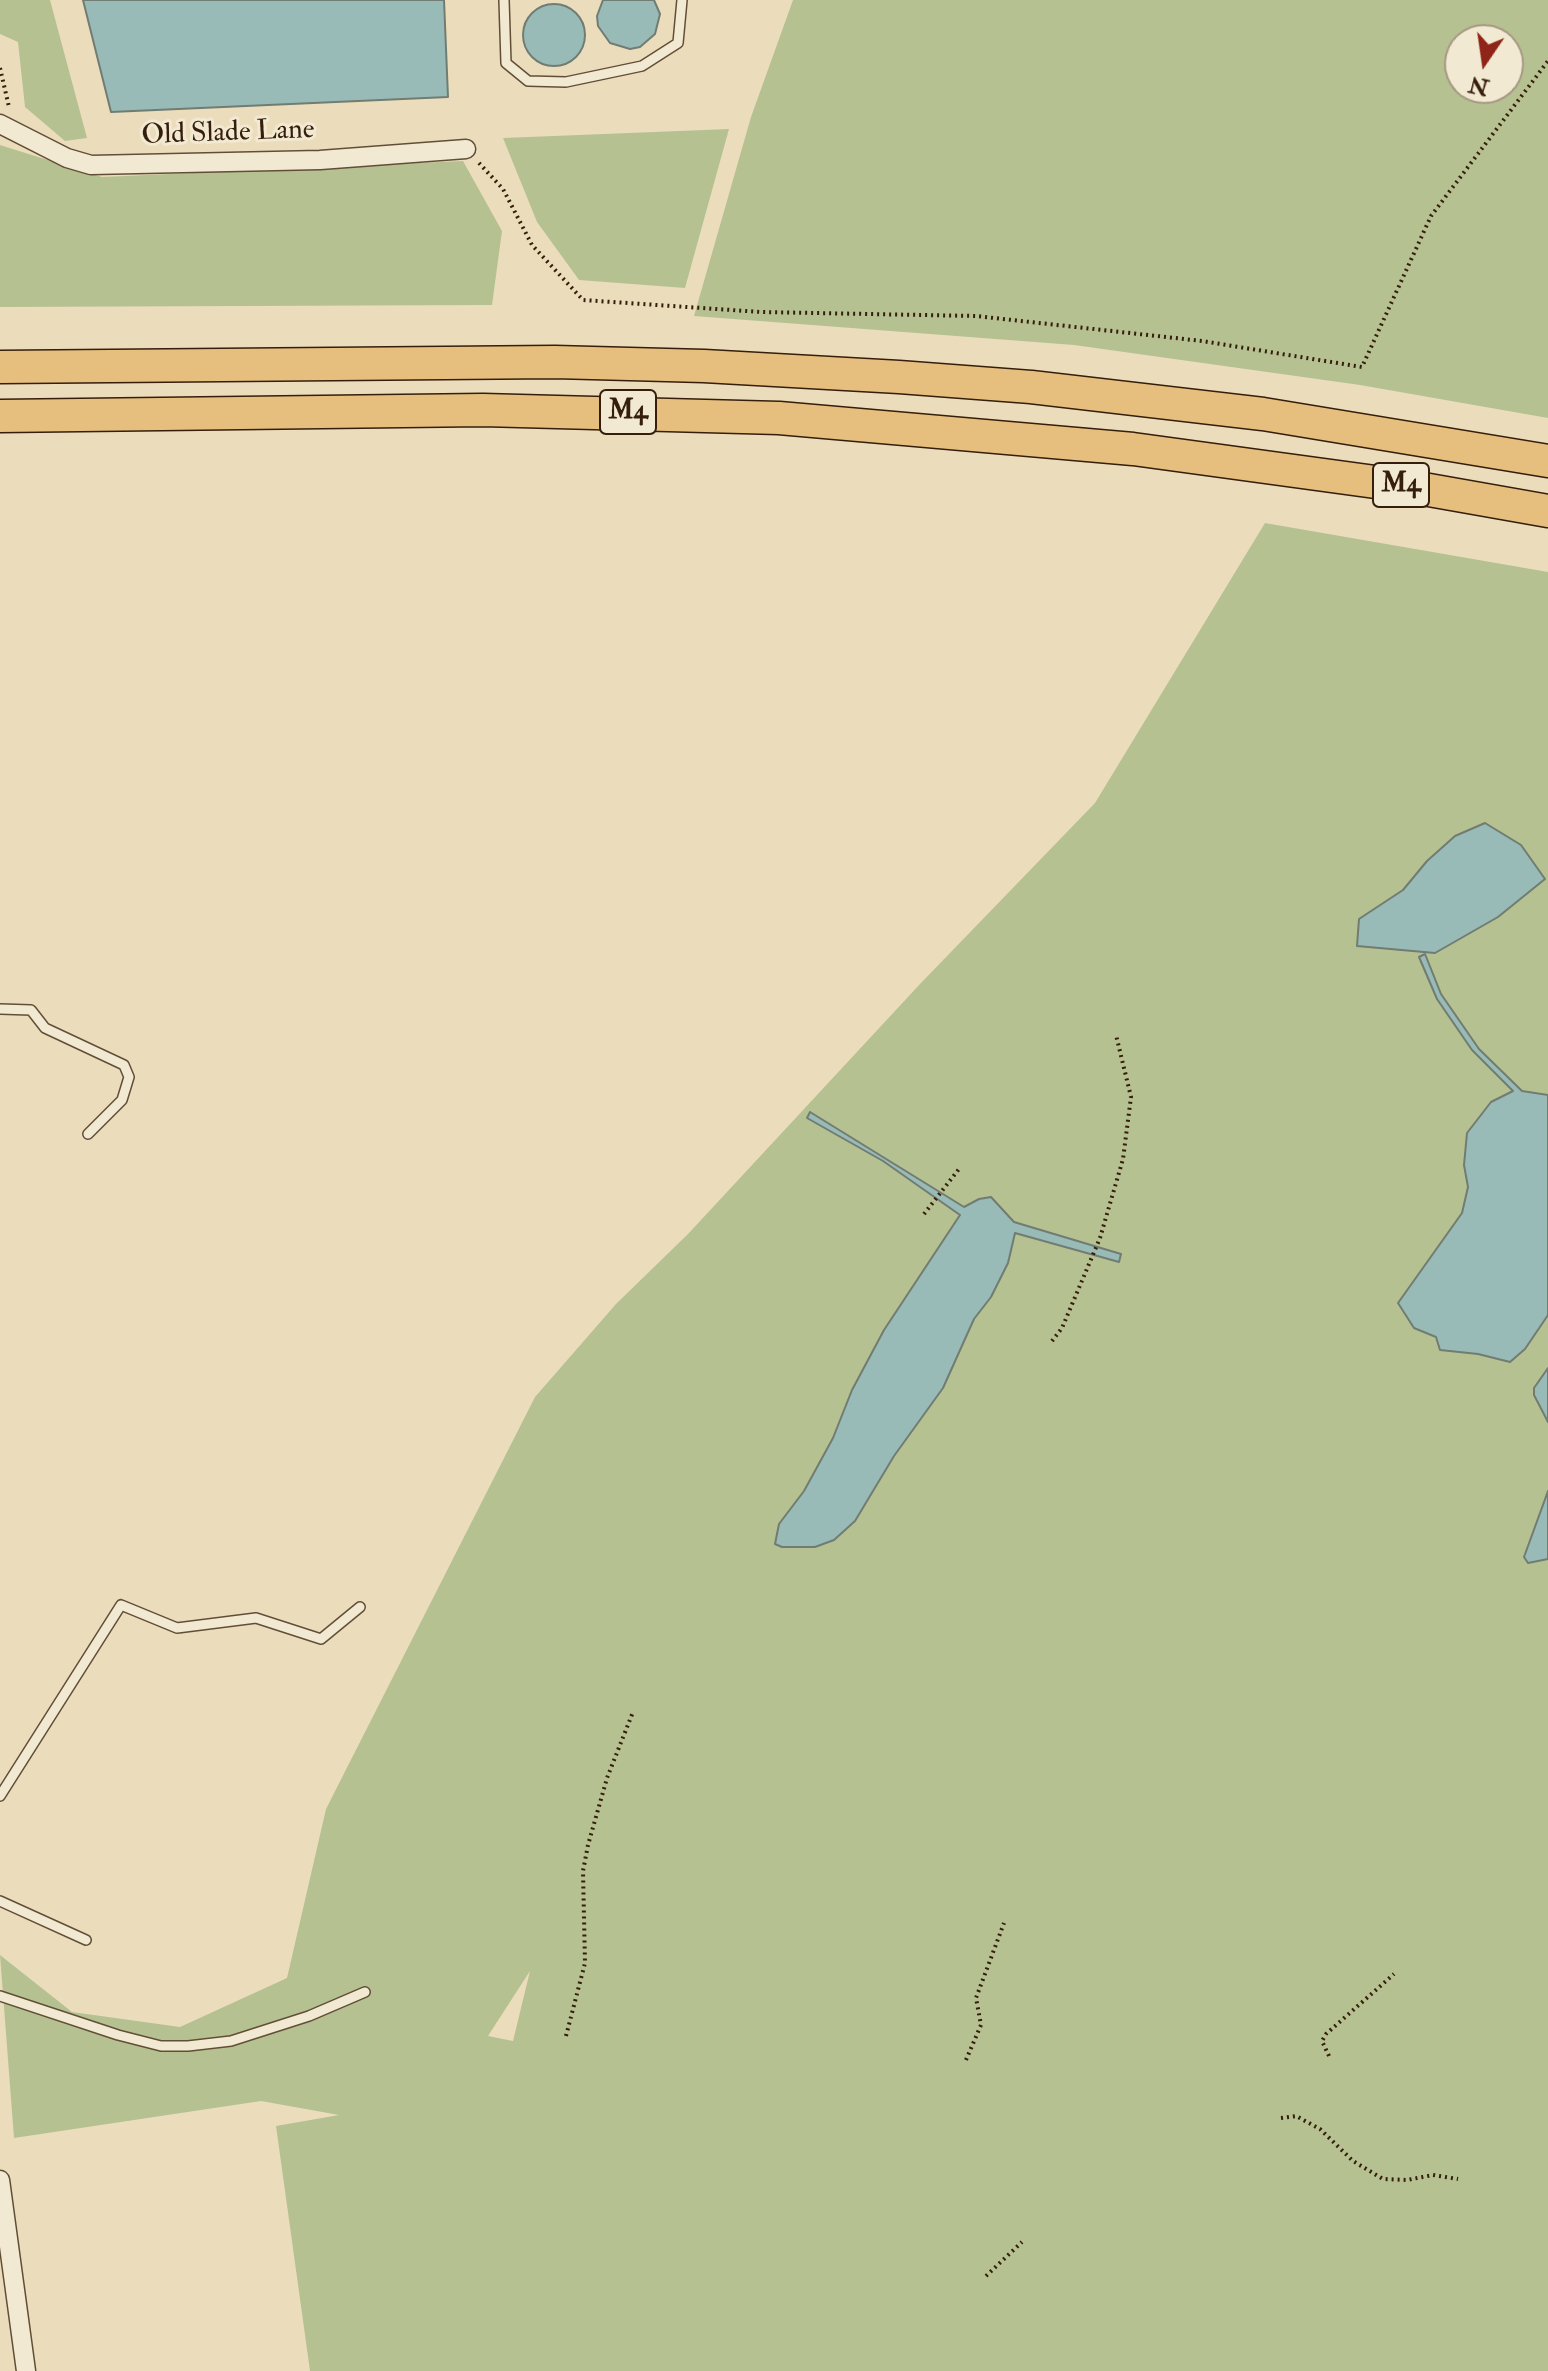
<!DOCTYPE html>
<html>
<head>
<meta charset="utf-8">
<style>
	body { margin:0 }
	#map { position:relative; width:1548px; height:2371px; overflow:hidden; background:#ebddbc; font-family:"IM FELL Double Pica",serif }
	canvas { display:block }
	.north { position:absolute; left:1444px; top:24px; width:80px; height:80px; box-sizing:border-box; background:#f2e9d3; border:2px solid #a69883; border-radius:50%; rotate:193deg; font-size:22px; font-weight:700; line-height:32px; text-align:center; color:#351e0b }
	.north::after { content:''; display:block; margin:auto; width:28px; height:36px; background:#8f2418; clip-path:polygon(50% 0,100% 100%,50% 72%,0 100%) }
</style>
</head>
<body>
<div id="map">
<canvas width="1548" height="2371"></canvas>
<div class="north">N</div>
</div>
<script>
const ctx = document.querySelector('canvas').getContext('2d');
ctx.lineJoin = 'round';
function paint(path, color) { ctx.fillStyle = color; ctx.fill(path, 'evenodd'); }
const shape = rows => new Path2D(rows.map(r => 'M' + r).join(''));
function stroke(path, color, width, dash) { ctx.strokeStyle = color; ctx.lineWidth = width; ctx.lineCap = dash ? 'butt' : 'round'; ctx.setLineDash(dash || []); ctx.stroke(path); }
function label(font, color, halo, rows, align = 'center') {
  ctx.font = font + ' "IM FELL Double Pica",serif'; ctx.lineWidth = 6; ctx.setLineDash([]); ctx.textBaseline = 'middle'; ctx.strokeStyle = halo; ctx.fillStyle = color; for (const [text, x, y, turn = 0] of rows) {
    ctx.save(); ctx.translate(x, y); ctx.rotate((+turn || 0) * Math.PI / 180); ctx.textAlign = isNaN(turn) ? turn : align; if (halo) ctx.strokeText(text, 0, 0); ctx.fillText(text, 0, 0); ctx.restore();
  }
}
paint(shape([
	[0,0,50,0,87,138,65,141,25,107,18,42,0,34],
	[793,0,1548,0,1548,418,1360,385,1074,345,694,316,751,117],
	[1460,40,1508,40,1508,88,1460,88],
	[729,129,685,288,579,280,537,222,503,138],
	[0,145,102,177,463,161,502,231,492,305,0,307],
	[1265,523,1548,572,1548,2371,310,2371,276,2126,339,2115,261,2101,14,2138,0,1955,72,2012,180,2027,287,1978,326,1809,535,1397,616,1304,688,1234,920,984,1095,803],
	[530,1971,513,2041,488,2036]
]), '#b6c191');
const water = shape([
	[83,0,444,0,448,97,111,112,83,0],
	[603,0,654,0,660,14,655,34,640,47,630,49,610,43,598,26,597,16,603,0],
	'523 35a31 31 0 1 1 62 0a31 31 0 1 1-62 0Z',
	[1485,823,1521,845,1545,879,1498,917,1435,953,1357,946,1359,919,1403,890,1427,861,1455,836,1485,823],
	[1425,954,1441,994,1479,1049,1522,1091,1548,1095,1548,1315,1525,1349,1510,1362,1478,1354,1440,1350,1436,1337,1414,1328,1398,1303,1462,1213,1468,1187,1464,1165,1467,1133,1491,1102,1513,1091,1472,1050,1437,999,1419,957,1425,954],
	[810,1112,964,1207,979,1199,991,1197,1014,1222,1121,1254,1119,1262,1015,1233,1008,1263,991,1297,974,1319,943,1388,894,1456,855,1521,834,1540,815,1547,782,1547,775,1544,779,1524,804,1491,833,1438,852,1390,884,1330,960,1215,883,1161,807,1118,810,1112],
	[1548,1368,1548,1422,1534,1395,1534,1388,1548,1368],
	[1548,1491,1548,1559,1528,1563,1524,1557,1548,1491]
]);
paint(water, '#99bbb7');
stroke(water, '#717c72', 2);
const lane = shape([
	[504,0,506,63,528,81,566,82,642,66,678,43,682,0],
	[0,1009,31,1010,45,1028,124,1065,129,1077,122,1100,88,1134],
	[0,1796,121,1605,177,1628,256,1618,321,1639,360,1607],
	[0,1901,86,1940],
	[0,1996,118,2035,161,2046,188,2046,231,2041,309,2016,365,1992]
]);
const street = shape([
	[0,124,67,158,91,165,320,160,466,149],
	[0,2180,26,2371]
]);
const highway = shape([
	[0,367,555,362,704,366,899,377,1031,387,1263,414,1548,461],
	[0,416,483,410,779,418,1133,449,1412,487,1548,511]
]);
stroke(lane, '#624e37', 12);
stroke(street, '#624e37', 21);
stroke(highway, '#351e0b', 35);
stroke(shape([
	[0,68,9,107],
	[479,163,503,189,532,245,583,300,761,312,976,316,1202,341,1362,367,1431,216,1548,61],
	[924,1214,959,1169],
	[1052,1341,1062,1328,1100,1238,1123,1159,1131,1097,1116,1035],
	[566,2036,585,1963,583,1871,588,1845,607,1778,633,1712],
	[1329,2056,1322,2041,1326,2034,1394,1974],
	[966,2060,981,2025,976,1998,1004,1923],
	[1281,2118,1296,2116,1320,2129,1353,2161,1383,2179,1407,2180,1433,2175,1458,2179],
	[986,2276,1022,2242]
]), '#351e0b', 4, [2, 4]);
stroke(lane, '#f2e9d3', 9);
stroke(street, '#f2e9d3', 18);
stroke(highway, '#e6be7e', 32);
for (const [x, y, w] of [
	[628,412,56],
	[1401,485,56]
]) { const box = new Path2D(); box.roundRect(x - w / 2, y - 22, w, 44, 6); ctx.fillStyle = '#f2e9d3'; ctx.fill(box); stroke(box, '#351e0b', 2); }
label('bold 26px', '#351e0b', null, [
	["M4",628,412],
	["M4",1401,485]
]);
label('28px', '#351e0b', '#f2e9d3', [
	["Old Slade Lane",228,134,-2]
]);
</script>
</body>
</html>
